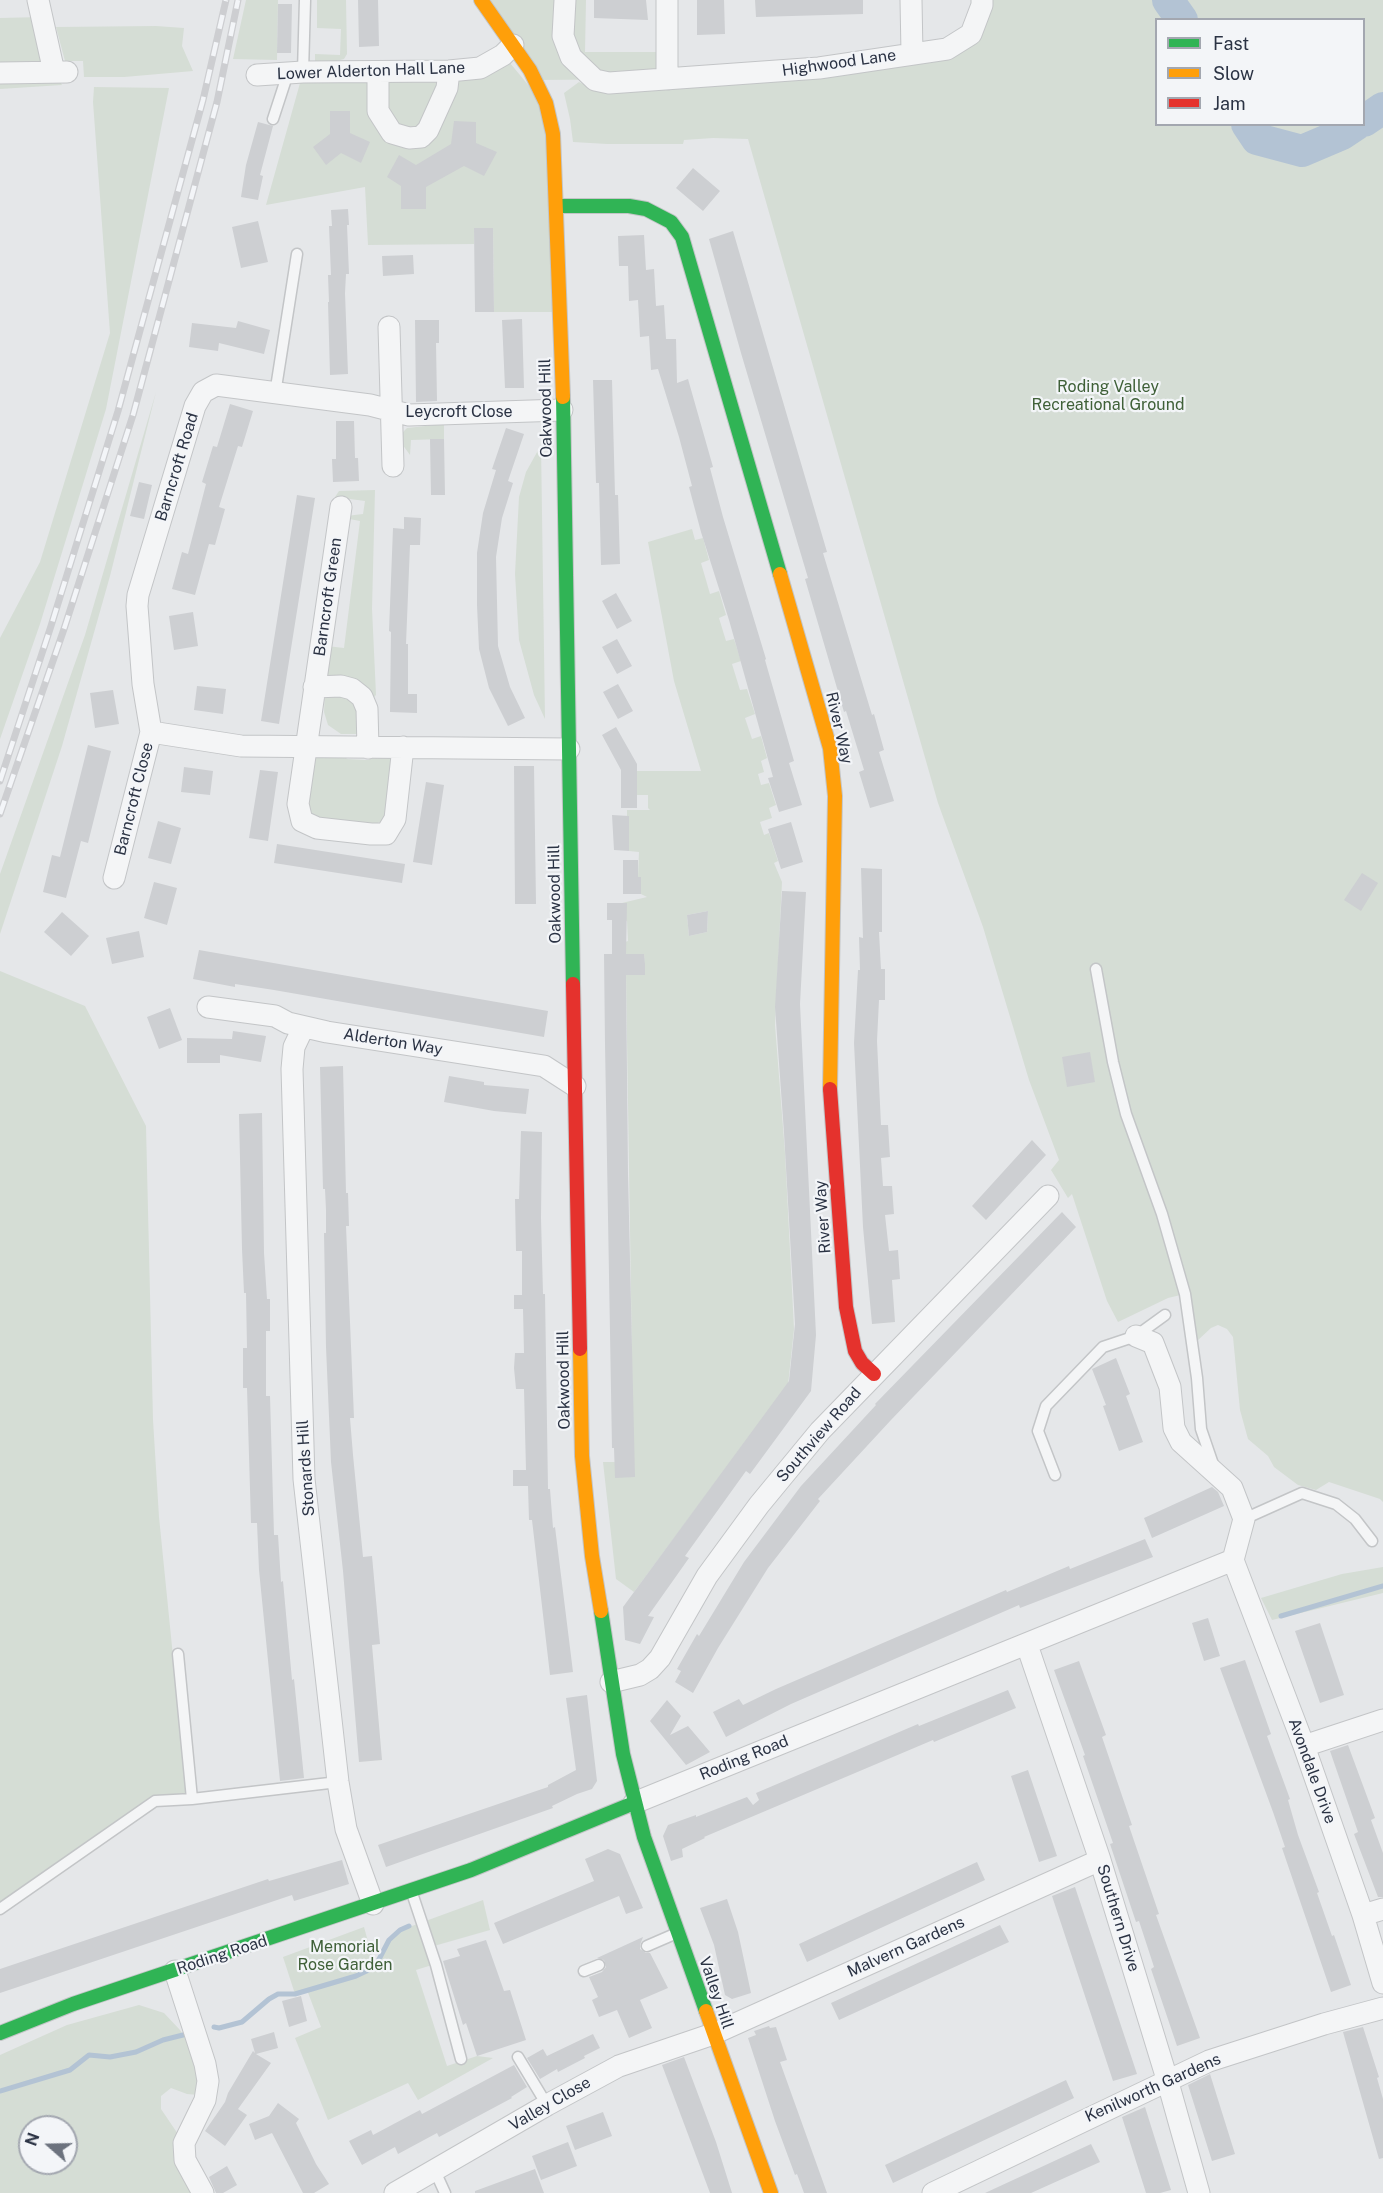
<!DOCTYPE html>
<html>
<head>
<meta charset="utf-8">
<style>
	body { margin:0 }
	#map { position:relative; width:1383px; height:2193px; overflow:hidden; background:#e5e7e9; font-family:"Public Sans",sans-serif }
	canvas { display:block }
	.legend { position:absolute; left:1155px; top:18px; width:210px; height:108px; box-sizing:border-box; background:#f3f5f8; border:2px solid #a3a7b0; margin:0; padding:8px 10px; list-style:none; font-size:18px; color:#2b3344 }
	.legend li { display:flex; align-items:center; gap:12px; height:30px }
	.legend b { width:30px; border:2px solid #a3a7b0 }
	.north { position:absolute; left:18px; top:2115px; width:60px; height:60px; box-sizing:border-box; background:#f3f5f8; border:2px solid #a3a7b0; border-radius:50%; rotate:290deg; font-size:16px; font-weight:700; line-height:24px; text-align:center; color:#2b3344 }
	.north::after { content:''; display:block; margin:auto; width:21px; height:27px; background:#6c727e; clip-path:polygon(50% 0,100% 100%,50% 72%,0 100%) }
</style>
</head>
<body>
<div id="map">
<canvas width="1383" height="2193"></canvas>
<ul class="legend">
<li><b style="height:8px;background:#30b455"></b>Fast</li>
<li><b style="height:8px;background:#ff9f0a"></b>Slow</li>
<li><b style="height:8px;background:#e5322d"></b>Jam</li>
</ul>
<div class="north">N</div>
</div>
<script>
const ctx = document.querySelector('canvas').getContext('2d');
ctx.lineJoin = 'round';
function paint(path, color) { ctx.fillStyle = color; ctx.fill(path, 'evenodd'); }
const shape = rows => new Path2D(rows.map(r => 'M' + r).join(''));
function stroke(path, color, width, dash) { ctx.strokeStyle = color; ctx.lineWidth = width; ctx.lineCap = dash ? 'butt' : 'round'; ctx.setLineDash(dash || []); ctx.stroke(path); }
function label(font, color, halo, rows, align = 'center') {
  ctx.font = font + ' "Public Sans",sans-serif'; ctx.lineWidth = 4.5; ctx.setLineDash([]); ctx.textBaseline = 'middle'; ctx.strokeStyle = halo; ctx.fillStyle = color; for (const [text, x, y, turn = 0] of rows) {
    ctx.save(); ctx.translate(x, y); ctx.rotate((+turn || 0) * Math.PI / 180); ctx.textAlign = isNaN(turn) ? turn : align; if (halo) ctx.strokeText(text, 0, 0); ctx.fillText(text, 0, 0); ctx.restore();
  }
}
paint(shape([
	[246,0,278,0,277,60,233,59],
	[317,0,346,0,347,54,344,59,329,63,315,62,315,54,340,55,341,29,317,28],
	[481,0,586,0,585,52,667,52,667,79,535,80],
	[983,0,1383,0,1383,1502,1380,1499,1329,1482,1316,1490,1298,1485,1274,1467,1268,1456,1248,1439,1240,1410,1233,1337,1227,1329,1218,1325,1211,1328,1197,1341,1189,1293,1168,1298,1118,1322,1107,1301,1072,1194,1068,1198,1051,1170,1059,1160,1029,1080,983,927,938,803,748,139,713,138,684,140,683,144,607,144,573,142,570,119,564,93,579,82,589,87,955,51],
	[1156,20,1364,20,1364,124,1156,124],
	[41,17,54,72,62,85,0,89,0,18],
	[156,26,184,28,182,46,193,71,124,77,84,77,83,61,65,61,56,27],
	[505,57,544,104,558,312,494,312,493,228,474,228,474,244,368,245,365,187,266,205,302,76,375,76,375,112,410,141,452,82],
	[449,71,428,130,392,133,378,73],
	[94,87,169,88,106,409,40,624,0,739,0,638,40,562,110,333,93,102],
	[156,392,110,576,62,746,0,934,0,874,85,635],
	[444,424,444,439,411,440,410,455,402,444,403,432,407,428],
	[541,445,545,719,534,695,519,640,515,574,519,497,526,472],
	[375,490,372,609,376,695,369,702,327,677,324,669,327,646,344,648,360,521,344,518,346,516,363,514,365,501,335,497,339,491],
	[692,529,695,540,703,538,709,560,701,563,706,580,710,594,719,591,726,615,719,618,726,641,734,639,741,661,732,664,740,690,747,689,755,714,745,718,752,739,761,736,767,758,761,761,764,772,758,774,761,785,769,783,776,805,769,808,772,818,760,822,764,835,769,833,778,861,774,863,782,882,775,1025,785,1153,794,1329,788,1385,634,1592,616,1579,603,1462,615,1462,632,1358,626,975,645,975,644,954,618,954,619,944,628,941,627,921,622,920,622,903,647,897,641,894,641,877,638,877,639,852,629,851,629,834,627,833,627,810,650,810,648,808,648,795,637,795,637,771,701,771,674,681,648,542],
	[708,911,707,932,689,936,687,915],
	[325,691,344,691,360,710,360,734,341,734,328,725,324,712],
	[342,752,347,759,369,760,372,753,390,755,393,762,388,813,382,821,371,826,319,820,311,813,306,802,311,765,317,756],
	[0,971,85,1006,146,1126,153,1420,159,1517,186,1786,186,1793,153,1798,0,1903],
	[1383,1567,1383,1593,1272,1620,1261,1598,1342,1574],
	[483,1900,490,1930,427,1948,432,1965,416,1970,447,2066,477,2056,493,2058,418,2100,408,2083,328,2120,295,2038,321,2027,307,1990,295,1994,283,1957,364,1927,375,1967,391,1939,401,1930],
	[139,2005,164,2013,180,2030,202,2065,199,2095,187,2094,171,2088,161,2096,161,2109,184,2143,203,2193,0,2193,0,2055,67,2025],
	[30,2127,66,2127,66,2163,30,2163]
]), '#d5ddd5');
stroke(shape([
	[1281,1616,1383,1586],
	[214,2027,219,2028,242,2022,269,1999,278,1994,295,1994,356,1976,375,1967,389,1940,400,1930,409,1926],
	[0,2091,70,2070,89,2055,110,2057,136,2052,163,2040,187,2034]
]), '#b3c3d4', 5);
stroke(shape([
	[1168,0,1182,20],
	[1364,121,1383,108],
	[1247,124,1257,139,1302,151,1342,134,1357,124]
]), '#b3c3d4', 32);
paint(shape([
	[358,0,378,0,379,46,359,47],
	[594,0,646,0,648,20,594,18],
	[697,0,724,0,725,34,697,35],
	[755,0,863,0,863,14,756,17],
	[278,4,292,4,291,53,277,53],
	[330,111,350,111,350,133,370,142,361,163,341,153,326,165,313,147,330,134],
	[454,121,476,122,476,143,497,152,484,176,464,166,426,187,426,209,401,209,401,186,387,177,399,155,416,165,451,144],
	[258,122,273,126,260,175,263,176,258,200,241,197,246,165],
	[693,168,720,191,703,211,676,188],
	[348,209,349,225,347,225,349,274,346,274,345,293,348,374,330,375,328,302,329,302,328,275,331,275,329,226,332,226,331,210],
	[258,221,268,262,241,268,232,227],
	[474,228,493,228,494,312,475,312],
	[733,231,827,552,823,553,872,715,874,714,884,750,879,752,894,801,870,808,859,772,864,770,846,711,844,712,805,579,808,578,741,353,709,239],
	[644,235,646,270,654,269,656,306,664,305,666,339,676,339,677,383,688,379,713,467,710,468,723,517,766,659,765,660,794,761,789,763,802,805,779,812,768,778,773,777,729,620,701,532,689,487,692,486,679,437,658,369,651,370,649,336,640,337,638,300,629,301,628,266,619,266,618,236],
	[413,255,414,274,383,276,382,256],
	[522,319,524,388,505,388,502,320],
	[415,320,439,320,439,343,436,343,437,401,416,402],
	[238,321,270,330,264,354,219,343,218,351,189,347,192,323,236,328],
	[593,380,612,380,615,495,618,495,620,564,601,565,599,483,596,483],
	[230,404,253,411,242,447,238,446,219,507,225,509,215,545,209,544,195,595,172,589,182,552,188,554,206,484,202,482,213,446,217,447],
	[336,421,354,421,355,458,358,458,359,481,333,482,332,459,336,459],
	[506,428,524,434,508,481,513,483,502,518,496,557,498,646,510,687,525,718,508,726,489,688,479,649,477,605,477,553,483,513,496,470,492,469],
	[430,439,444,439,445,495,431,495],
	[139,482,152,485,144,519,130,516],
	[297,495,315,498,279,724,261,721],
	[404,517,421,518,420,545,410,545,406,644,408,644,408,694,417,694,417,713,390,712,391,632,389,631,393,528,404,529],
	[616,593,632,621,617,629,602,601],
	[193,612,198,646,174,650,169,616],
	[617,639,632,666,617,674,602,647],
	[618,684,633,711,618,719,603,692],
	[197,686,226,689,223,714,194,710],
	[113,690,119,724,95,728,90,693],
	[616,727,637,764,637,808,621,808,621,770,602,735],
	[88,745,111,751,88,843,81,841,66,898,43,892,52,855,60,857],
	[514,766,534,766,536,904,515,904],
	[184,767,213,771,210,795,181,792],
	[260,770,278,772,268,841,249,838],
	[426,782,444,785,432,865,413,862],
	[612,815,629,816,629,851,614,850],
	[158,821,181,828,171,864,148,858],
	[791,822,803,862,781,869,768,829],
	[277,844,405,864,402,883,274,863],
	[623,860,638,860,638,877,641,877,641,894,623,894],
	[861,868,882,869,882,932,879,932,881,969,885,969,885,1000,879,1000,877,1041,881,1125,888,1125,890,1157,881,1158,883,1186,892,1186,894,1214,885,1215,889,1251,898,1250,900,1279,892,1280,895,1322,872,1324,863,1227,854,1043,858,970,860,970,859,937,863,938],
	[1362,873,1378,883,1361,911,1344,900],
	[154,882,177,888,167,925,144,918],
	[782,891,806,892,800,1004,816,1335,811,1391,750,1474,746,1471,685,1556,689,1558,648,1616,654,1617,640,1644,625,1640,623,1607,789,1381,795,1324,784,1133,775,1007],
	[607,903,627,903,626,954,644,954,645,964,645,975,626,975,628,1174,635,1477,615,1478,614,1448,612,1448,605,1044,604,954,612,954,612,920,607,920],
	[708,911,707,932,689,936,687,915],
	[62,912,89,936,71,956,44,932],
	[139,931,144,957,112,964,106,938],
	[199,950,548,1011,544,1037,274,990,235,984,235,987,193,979],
	[170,1008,182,1040,159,1049,147,1017],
	[233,1031,266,1036,261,1062,220,1055,220,1063,187,1063,187,1038,232,1039],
	[1090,1052,1095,1082,1067,1087,1062,1057],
	[343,1066,346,1193,348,1193,349,1226,346,1226,354,1418,350,1418,353,1455,363,1557,372,1556,380,1644,372,1645,382,1760,359,1762,343,1571,331,1462,326,1347,324,1233,326,1233,326,1210,325,1189,323,1189,320,1067],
	[449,1076,484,1082,484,1085,529,1089,526,1114,494,1111,444,1102],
	[262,1113,264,1253,267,1299,270,1299,270,1331,266,1331,266,1396,270,1396,274,1535,278,1535,281,1582,283,1581,292,1680,294,1679,304,1778,280,1781,259,1570,257,1523,251,1523,247,1388,243,1388,243,1348,247,1348,246,1293,244,1293,242,1249,239,1114],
	[521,1131,542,1132,541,1218,543,1294,545,1294,548,1489,550,1489,553,1528,555,1527,573,1672,550,1675,532,1520,529,1520,528,1486,513,1486,513,1470,526,1470,524,1389,516,1389,514,1368,515,1353,524,1353,523,1309,514,1309,514,1295,522,1295,522,1251,516,1251,515,1199,519,1199],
	[1032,1140,1046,1155,986,1220,972,1206],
	[1062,1212,1076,1227,891,1420,818,1499,820,1501,768,1568,718,1648,693,1693,675,1682,681,1671,677,1669,697,1634,699,1636,744,1562,801,1486,876,1405,875,1404],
	[1116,1358,1130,1394,1126,1396,1143,1442,1119,1451,1103,1406,1106,1405,1092,1369],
	[1212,1487,1218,1492,1224,1506,1152,1538,1144,1518],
	[1145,1539,1153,1557,1020,1608,1019,1605,791,1704,726,1737,713,1712,739,1699,743,1705,776,1689,1006,1590,1007,1592,1069,1566,1070,1569],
	[1208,1618,1220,1656,1204,1661,1192,1623],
	[1320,1623,1344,1695,1320,1703,1295,1631],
	[1245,1660,1271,1734,1267,1736,1290,1799,1288,1800,1298,1835,1319,1892,1317,1893,1332,1936,1334,1935,1351,1985,1331,1992,1282,1848,1285,1847,1273,1812,1220,1668],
	[1079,1661,1106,1735,1102,1737,1132,1825,1129,1826,1159,1914,1156,1915,1200,2038,1177,2046,1151,1969,1154,1967,1139,1921,1136,1922,1110,1844,1113,1843,1083,1756,1085,1755,1054,1670],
	[1008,1690,1016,1708,934,1742,933,1740,704,1837,705,1838,682,1849,683,1857,671,1861,663,1836,668,1825,696,1815,696,1817,747,1797,753,1805,759,1800,756,1793,918,1724,919,1726],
	[587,1695,597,1781,592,1789,577,1794,552,1806,553,1808,386,1867,378,1845,548,1787,548,1785,576,1770,566,1698],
	[667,1700,681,1716,670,1735,688,1726,710,1752,686,1765,650,1721],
	[1348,1745,1375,1818,1371,1820,1383,1853,1383,1897,1378,1897,1354,1834,1358,1832,1330,1751],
	[1028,1770,1057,1856,1039,1862,1011,1776],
	[608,1849,620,1854,643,1908,626,1914,619,1896,503,1944,494,1923,594,1881,585,1859],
	[342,1860,349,1884,294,1901,292,1895,0,1993,0,1969,268,1879,269,1881],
	[977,1862,985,1880,807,1962,799,1944],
	[1075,1887,1137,2074,1113,2081,1052,1896],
	[727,1899,738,1932,751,1993,732,1999,725,1995,714,1945,700,1908],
	[1000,1925,1009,1942,839,2020,831,2003],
	[643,1937,640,1945,640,1949,646,1953,650,1953,668,1988,640,2000,652,2028,629,2038,617,2010,599,2017,592,2000,598,1997,589,1977,602,1972,606,1967,604,1960,597,1958],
	[486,1940,504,1991,510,1990,526,2040,477,2056,466,2023,463,2025,443,1961,460,1956,457,1949],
	[301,1996,307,2021,289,2027,282,2001],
	[769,2026,770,2028,776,2027,787,2060,780,2062,827,2193,804,2193,797,2174,795,2175,775,2121,748,2038,756,2035,754,2031],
	[1363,2027,1379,2077,1377,2078,1383,2099,1383,2158,1379,2159,1343,2032],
	[274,2032,278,2048,256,2054,271,2063,238,2109,247,2115,225,2146,205,2131,225,2102,228,2093,253,2051,255,2053,251,2039],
	[593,2034,600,2048,584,2056,585,2058,558,2072,557,2069,540,2079,527,2058,543,2049,547,2056],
	[684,2057,716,2142,732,2193,710,2193,662,2065],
	[514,2065,527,2087,511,2097,512,2098,439,2137,437,2133,398,2154,395,2147,362,2165,349,2141,371,2130,373,2135,420,2110,422,2114],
	[1210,2074,1235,2154,1212,2161,1188,2085],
	[1066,2080,1074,2098,893,2183,885,2165],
	[278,2103,299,2119,296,2123,316,2164,329,2184,314,2193,303,2193,272,2133,255,2140,249,2124,269,2116],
	[1145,2107,1171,2190,1160,2193,1146,2193,1122,2117],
	[603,2112,612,2136,575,2150,566,2126],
	[568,2142,577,2166,541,2180,532,2156],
	[1091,2144,1100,2162,1031,2193,985,2193],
	[227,2166,237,2185,223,2193,216,2193,209,2177],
	[535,2169,544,2193,475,2193,475,2191]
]), '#cdcfd2');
const lane = shape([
	[303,72,305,0],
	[273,119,288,73],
	[275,394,297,254],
	[1096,969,1113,1062,1126,1114,1162,1214,1185,1294,1197,1378,1201,1429,1214,1467],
	[1055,1475,1038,1431,1046,1406,1103,1347,1136,1336,1165,1315],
	[1244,1519,1302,1493,1336,1504,1355,1519,1372,1541],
	[178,1654,192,1799],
	[412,1893,436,1965,461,2059],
	[0,1909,155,1801,192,1799,338,1782],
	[647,1946,677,1933],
	[584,1971,599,1965],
	[518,2057,547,2105],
	[435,2171,445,2193]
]);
const street = shape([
	[38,0,54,72],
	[565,0,563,36,571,57,595,80,609,83,819,68,947,49,971,34,982,5,982,0],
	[911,0,912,53],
	[0,73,67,72],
	[378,73,378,111,392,133,409,138,421,137,428,130,447,88,449,71],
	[257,75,303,72,449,71,480,68,503,55,513,45],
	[667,79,667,0],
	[389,327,393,466],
	[341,507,298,804,302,821,317,828,371,834,386,834,395,819,403,747],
	[314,687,341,686,352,689,362,697,367,709,368,748],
	[151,732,143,684,137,606,138,595,195,406,203,392,216,385,370,405,409,415,562,410],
	[114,878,151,732,241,746,569,749],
	[208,1007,275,1016,288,1023,327,1032,544,1066,575,1086],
	[303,1028,294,1047,292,1069,304,1479,338,1782,346,1829,373,1904],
	[1233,1560,1304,1746,1363,1915,1383,1983],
	[1027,1645,1100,1860,1167,2079,1199,2193],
	[611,1682,640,1675,650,1669,660,1658,707,1576,759,1505,820,1431,1048,1196],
	[1304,1746,1383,1720],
	[634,1803,1233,1560,1244,1519,1232,1488,1181,1442,1174,1428,1170,1387,1153,1343,1136,1336],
	[1363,1915,1383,1909],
	[175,1971,205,2064,208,2081,205,2100,184,2143,185,2160,203,2193],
	[395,2193,547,2105,619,2066,713,2034,1100,1860],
	[933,2193,1209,2061,1324,2024,1383,2008]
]);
const fast = shape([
	[556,206,629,206,646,209,671,222,682,237,780,574],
	[563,397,573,984],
	[601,1611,623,1754,644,1837,706,2011],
	[0,2033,73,2004,471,1870,634,1803]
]);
const slow = shape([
	[481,0,530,70,546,103,553,134,563,397],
	[780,574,830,748,835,796,830,1089],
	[580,1349,582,1456,592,1556,601,1611],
	[706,2011,771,2193]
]);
const jam = shape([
	[573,984,580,1349],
	[830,1089,846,1307,855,1351,862,1363,874,1374]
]);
stroke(lane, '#c3c5c7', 13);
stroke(street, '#c3c5c7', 23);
stroke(fast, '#c3c5c7', 16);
stroke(slow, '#c3c5c7', 16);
stroke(jam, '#c3c5c7', 16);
stroke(lane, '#f4f5f6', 10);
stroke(street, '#f4f5f6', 21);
stroke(fast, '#30b455', 14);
stroke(slow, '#ff9f0a', 14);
stroke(jam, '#e5322d', 14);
const rail = shape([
	[0,781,51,626,118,411,203,100,226,0],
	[0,814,64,629,133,415,217,102,238,0]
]);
stroke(rail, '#cdced1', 7);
stroke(rail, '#f3f5f8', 4.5, [14]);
label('16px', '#2b3344', '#f3f5f8', [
	["Highwood Lane",839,63,-8],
	["Lower Alderton Hall Lane",371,71,-2],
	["Oakwood Hill",546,408,-91],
	["Leycroft Close",459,412],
	["Barncroft Road",177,467,-73],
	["Barncroft Green",328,597,-82],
	["River Way",839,728,77],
	["Barncroft Close",134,799,-76],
	["Oakwood Hill",555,894,-91],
	["Alderton Way",393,1042,9],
	["River Way",823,1217,-94],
	["Oakwood Hill",564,1380,-91],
	["Southview Road",819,1435,-49],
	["Stonards Hill",306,1468,-94],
	["Roding Road",744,1758,-22],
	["Avondale Drive",1312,1771,70],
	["Southern Drive",1118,1918,73],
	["Malvern Gardens",906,1947,-24],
	["Roding Road",222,1955,-18],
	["Valley Hill",716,1993,71],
	["Kenilworth Gardens",1153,2088,-24],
	["Valley Close",550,2104,-30]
]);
label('16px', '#3f6038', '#f3f5f8', [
	["Roding Valley",1108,387],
	["Recreational Ground",1108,405],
	["Memorial",345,1947],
	["Rose Garden",345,1965]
]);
</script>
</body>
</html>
